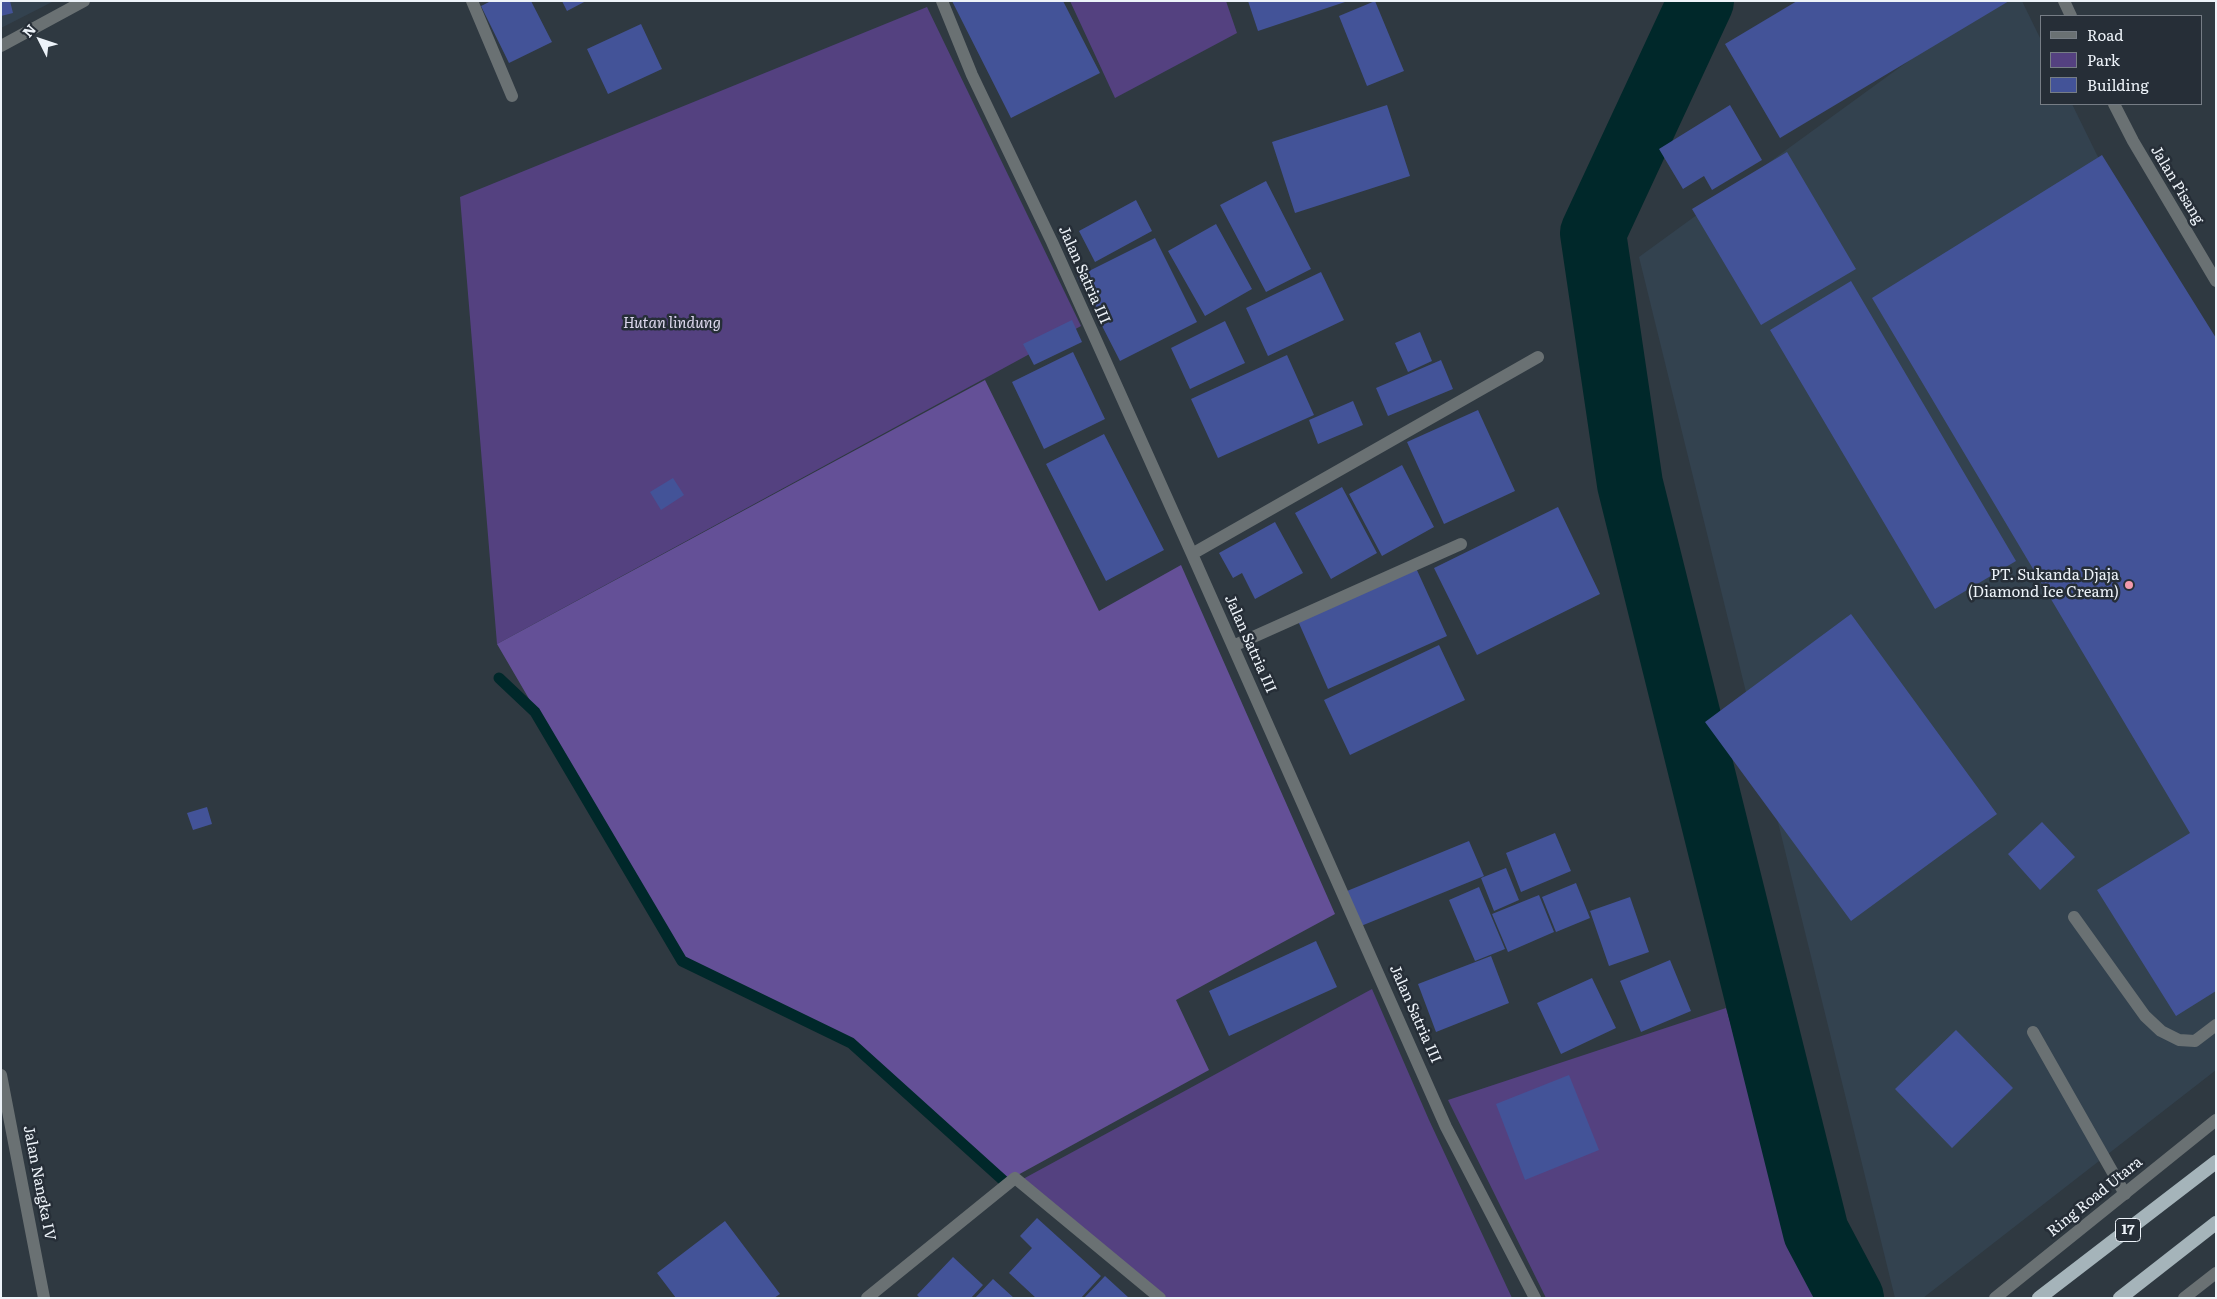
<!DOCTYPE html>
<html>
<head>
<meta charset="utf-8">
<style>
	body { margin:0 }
	#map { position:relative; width:2217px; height:1299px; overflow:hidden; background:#2f3941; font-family:Literata,serif }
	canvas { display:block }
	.frame { position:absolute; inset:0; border:2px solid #edf3f9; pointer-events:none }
	.legend { position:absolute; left:2040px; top:15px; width:162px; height:90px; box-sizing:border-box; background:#262e37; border:1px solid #767d85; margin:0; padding:6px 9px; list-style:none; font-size:15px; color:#edf3f9 }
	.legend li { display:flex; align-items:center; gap:10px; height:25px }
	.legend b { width:25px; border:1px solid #767d85 }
	.north { position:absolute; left:15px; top:15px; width:50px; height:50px; -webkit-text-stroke:4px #262e37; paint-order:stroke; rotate:311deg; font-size:14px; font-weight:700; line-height:20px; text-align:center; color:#edf3f9 }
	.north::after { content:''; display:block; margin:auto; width:18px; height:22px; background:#edf3f9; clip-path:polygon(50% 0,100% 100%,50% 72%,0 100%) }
</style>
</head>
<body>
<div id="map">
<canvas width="2217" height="1299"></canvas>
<div class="frame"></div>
<ul class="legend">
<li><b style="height:6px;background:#6a7173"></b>Road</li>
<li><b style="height:14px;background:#544180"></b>Park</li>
<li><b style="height:14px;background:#435398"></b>Building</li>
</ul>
<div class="north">N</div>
</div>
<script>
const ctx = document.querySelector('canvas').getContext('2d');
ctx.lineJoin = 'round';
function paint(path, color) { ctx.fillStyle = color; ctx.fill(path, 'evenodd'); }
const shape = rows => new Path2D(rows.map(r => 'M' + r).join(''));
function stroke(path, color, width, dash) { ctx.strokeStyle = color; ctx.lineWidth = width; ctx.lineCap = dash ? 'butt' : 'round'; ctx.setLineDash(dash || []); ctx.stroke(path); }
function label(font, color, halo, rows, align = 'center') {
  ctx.font = font + ' Literata,serif'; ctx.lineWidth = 5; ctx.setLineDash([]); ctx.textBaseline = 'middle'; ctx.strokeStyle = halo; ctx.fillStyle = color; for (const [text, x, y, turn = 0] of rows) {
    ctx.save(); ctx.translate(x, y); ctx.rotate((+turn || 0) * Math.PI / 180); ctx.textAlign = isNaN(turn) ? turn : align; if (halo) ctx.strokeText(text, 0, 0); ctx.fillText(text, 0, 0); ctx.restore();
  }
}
paint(shape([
	[1,1,54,1,1,28],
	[1991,1,2022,1,2041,40,2041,104,2072,104,2097,155,2216,355,2216,1070,1923,1298,1895,1298,1639,257]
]), '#33424f');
paint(shape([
	[1070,1,1226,1,1237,33,1115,98],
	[927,7,1081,326,497,644,460,197],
	[1372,989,1429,1120,1512,1298,1167,1298,1023,1179],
	[1726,1008,1793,1234,1834,1298,1546,1298,1448,1100]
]), '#544180');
paint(shape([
	[985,380,1099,611,1181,565,1335,914,1176,1000,1209,1070,1005,1182,851,1043,682,961,497,644]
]), '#645097');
stroke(shape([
	[499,678,535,712,682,961,851,1043,1005,1182]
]), '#00282a', 11);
stroke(shape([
	[1701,1,1593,233,1630,484,1816,1232,1851,1298]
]), '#00282a', 66);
paint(shape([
	[1,1,10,1,13,13,1,16],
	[491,1,531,1,552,42,509,63,481,6],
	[562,1,586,1,567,11],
	[952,1,1063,1,1100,73,1011,118],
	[1248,1,1345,1,1345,2,1258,31],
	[1375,1,1404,71,1367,86,1339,16],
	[1797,1,2009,1,1780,138,1725,44],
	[641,24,662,69,608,94,587,49],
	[1387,105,1410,176,1295,213,1272,142],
	[1730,105,1762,160,1712,190,1704,176,1683,189,1659,149],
	[1787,152,1856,269,1761,325,1692,209],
	[2102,155,2216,338,2216,991,2176,1016,2097,890,2190,833,1872,298],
	[1266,181,1311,269,1266,292,1220,205],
	[1136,200,1152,231,1095,262,1079,231],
	[1216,224,1252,289,1205,316,1168,251],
	[1155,238,1197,322,1120,361,1077,277],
	[1321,272,1344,320,1268,356,1246,308],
	[1851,281,2016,561,1935,609,1770,330],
	[1072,320,1082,342,1034,365,1023,344],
	[1225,321,1245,363,1190,389,1171,348],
	[1420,332,1432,361,1408,372,1395,343],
	[1073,352,1105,419,1044,449,1012,382],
	[1287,355,1314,415,1218,458,1191,399],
	[1441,360,1453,389,1388,416,1376,388],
	[1353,401,1363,425,1318,444,1309,420],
	[1478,410,1515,491,1444,524,1407,442],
	[1104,434,1164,550,1106,581,1046,464],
	[1402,465,1434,527,1382,556,1349,494],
	[673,478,684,495,661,510,650,492],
	[1342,487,1377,553,1331,579,1295,513],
	[1558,507,1600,594,1477,655,1434,568],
	[1275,522,1303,573,1255,599,1242,573,1233,578,1219,553],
	[1416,568,1447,636,1328,689,1298,621],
	[1851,614,1997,814,1851,921,1705,722],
	[1439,645,1465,700,1350,755,1324,700],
	[207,807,212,824,193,830,187,813],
	[2042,822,2075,857,2040,890,2008,854],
	[1555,833,1571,871,1521,892,1506,853],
	[1469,841,1484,876,1361,926,1347,891],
	[1506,868,1519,900,1494,911,1481,878],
	[1576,883,1590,918,1556,932,1542,897],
	[1479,887,1505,949,1475,961,1449,900],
	[1539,895,1554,932,1508,952,1492,914],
	[1630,897,1649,952,1609,966,1590,911],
	[1316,941,1337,987,1229,1036,1209,991],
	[1491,956,1509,1003,1436,1032,1418,984],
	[1670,960,1691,1011,1641,1032,1620,981],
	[1592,978,1616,1028,1561,1054,1537,1003],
	[1956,1030,2013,1088,1952,1148,1895,1089],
	[1569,1075,1599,1150,1525,1180,1496,1104],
	[1037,1218,1101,1276,1081,1298,1036,1298,1009,1273,1032,1248,1020,1236],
	[725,1221,780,1294,774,1298,676,1298,657,1273],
	[953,1257,983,1285,971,1298,920,1298,917,1295],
	[1105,1276,1129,1298,1084,1298],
	[993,1279,1014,1298,975,1298]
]), '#435398');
stroke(shape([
	[2074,917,2145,1016,2161,1031,2179,1040,2195,1041,2216,1025],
	[2033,1032,2125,1194]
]), '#6a7173', 12);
stroke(shape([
	[472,1,512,96],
	[942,1,972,75,1052,242,1192,554,1446,1127,1535,1298],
	[2064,1,2071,16],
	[1,46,84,1],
	[2114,104,2133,141,2216,281],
	[1192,554,1538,357],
	[1233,646,1461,544],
	[1,1075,44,1298],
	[867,1298,1015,1178,1160,1298]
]), '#6a7173', 12);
stroke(shape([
	[1995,1298,2216,1120],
	[2184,1298,2216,1273]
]), '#6a7173', 12);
stroke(shape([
	[2039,1298,2216,1162],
	[2120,1298,2216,1223]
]), '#a5b4ba', 14);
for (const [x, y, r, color] of [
	[2129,585,5,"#f39aac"]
]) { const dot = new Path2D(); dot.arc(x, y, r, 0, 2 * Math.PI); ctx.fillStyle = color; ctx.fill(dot); stroke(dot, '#262e37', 2); }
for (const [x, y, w] of [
	[2128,1230,25]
]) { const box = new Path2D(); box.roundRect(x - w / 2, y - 11.5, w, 23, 4); ctx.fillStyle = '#262e37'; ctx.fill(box); stroke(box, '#edf3f9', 1); }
label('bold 14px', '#edf3f9', null, [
	["17",2128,1230]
]);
label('15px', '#edf3f9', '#262e37', [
	["Jalan Pisang",2177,185,59],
	["Jalan Satria III",1084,275,66],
	["Jalan Satria III",1250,644,66],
	["Jalan Satria III",1415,1014,66],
	["Jalan Nangka IV",39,1183,79],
	["Ring Road Utara",2095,1197,-39]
]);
label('italic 15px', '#ded9ee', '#262e37', [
	["Hutan lindung",672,324]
]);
label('15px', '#edf3f9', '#262e37', [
	["PT. Sukanda Djaja",2119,576],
	["(Diamond Ice Cream)",2119,593]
], 'right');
</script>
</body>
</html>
